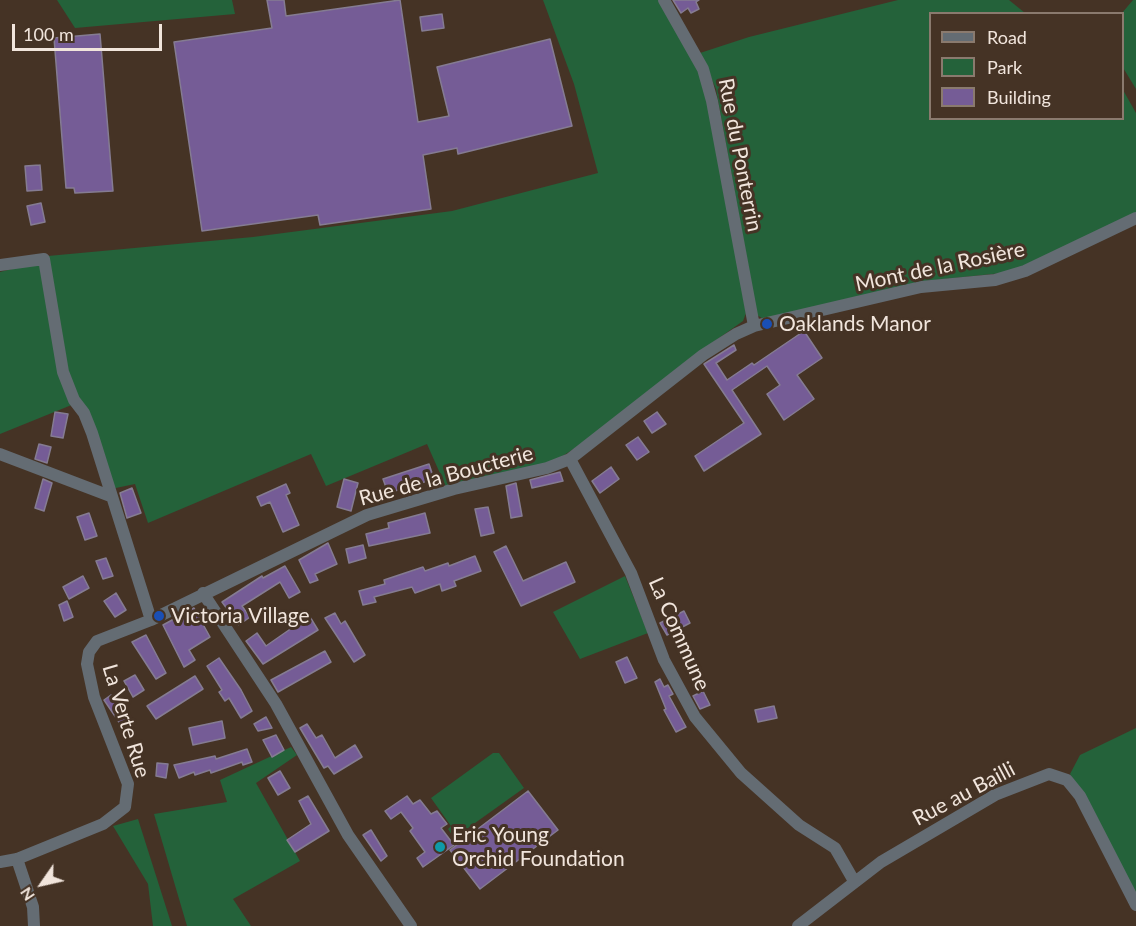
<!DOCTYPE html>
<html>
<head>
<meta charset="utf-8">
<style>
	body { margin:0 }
	#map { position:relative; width:1136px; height:926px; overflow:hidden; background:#453325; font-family:Lato,sans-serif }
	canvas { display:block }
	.legend { position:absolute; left:929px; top:12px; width:195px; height:108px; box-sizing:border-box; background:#453325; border:2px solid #8a7a6e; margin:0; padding:8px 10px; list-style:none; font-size:18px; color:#f1e5dc }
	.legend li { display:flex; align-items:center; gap:12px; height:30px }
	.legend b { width:30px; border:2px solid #8a7a6e }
	.north { position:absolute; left:12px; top:854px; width:60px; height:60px; -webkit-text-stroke:4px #453325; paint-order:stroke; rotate:236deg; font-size:16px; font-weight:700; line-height:24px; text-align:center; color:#f1e5dc }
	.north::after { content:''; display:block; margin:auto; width:21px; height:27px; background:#f1e5dc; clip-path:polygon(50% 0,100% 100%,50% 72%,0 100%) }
	.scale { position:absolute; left:12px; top:24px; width:150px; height:27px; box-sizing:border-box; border:3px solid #f1e5dc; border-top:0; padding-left:8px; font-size:18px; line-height:21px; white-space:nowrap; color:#f1e5dc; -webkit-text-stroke:4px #453325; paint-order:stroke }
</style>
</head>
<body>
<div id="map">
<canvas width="1136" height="926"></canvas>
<ul class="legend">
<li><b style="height:8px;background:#646c73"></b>Road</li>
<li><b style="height:16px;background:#24623a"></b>Park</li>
<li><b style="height:16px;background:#755c96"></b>Building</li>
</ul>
<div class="north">N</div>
<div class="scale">100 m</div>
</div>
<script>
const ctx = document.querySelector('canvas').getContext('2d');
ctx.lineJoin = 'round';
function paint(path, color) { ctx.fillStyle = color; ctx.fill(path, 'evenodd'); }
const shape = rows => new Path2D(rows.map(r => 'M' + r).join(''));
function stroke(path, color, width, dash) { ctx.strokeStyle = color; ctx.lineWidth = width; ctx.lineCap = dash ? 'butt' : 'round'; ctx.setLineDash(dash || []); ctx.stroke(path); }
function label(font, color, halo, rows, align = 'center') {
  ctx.font = font + ' Lato,sans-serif'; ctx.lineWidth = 6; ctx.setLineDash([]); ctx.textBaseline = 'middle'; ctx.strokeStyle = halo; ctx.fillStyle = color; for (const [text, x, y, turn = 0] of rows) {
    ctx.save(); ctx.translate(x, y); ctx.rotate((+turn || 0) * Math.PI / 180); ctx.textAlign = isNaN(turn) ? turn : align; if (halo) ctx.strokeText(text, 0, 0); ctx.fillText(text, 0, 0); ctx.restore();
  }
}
paint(shape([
	[57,0,232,0,235,14,75,28],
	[543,0,660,0,700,73,716,137,746,313,743,321,688,360,586,441,561,457,536,468,446,487,427,444,326,486,311,454,148,523,135,484,111,489,70,381,48,256,253,237,452,211,598,173,574,84],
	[898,0,1009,0,1025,13,930,14,930,118,1122,118,1123,90,1136,113,1136,213,1028,266,1002,273,925,281,765,320,757,315,716,89,700,53,749,37],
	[1133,0,1136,0,1136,89,1122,66,1122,13],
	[36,263,43,270,74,404,0,434,0,272],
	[625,576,648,633,580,659,553,612],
	[1136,728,1136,899,1097,817,1070,774,1080,755],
	[291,747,297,755,256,783,300,861,233,899,251,926,187,926,154,814,227,802,220,780],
	[493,753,499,753,524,788,454,838,448,829,451,826,431,798],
	[138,819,172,926,153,926,148,884,113,826]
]), '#24623a');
const building = shape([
	[267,0,284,0,286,16,400,0,418,122,449,116,437,67,550,39,572,126,458,154,457,148,423,155,431,209,320,225,318,215,202,231,174,42,272,28,267,0],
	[673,0,699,0,696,2,699,9,691,13,688,8,681,13,673,0],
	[442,14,444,28,422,31,420,17,442,14],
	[100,34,113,191,75,193,74,188,66,188,54,38,100,34],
	[40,165,42,190,27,191,25,166,40,165],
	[41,203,45,222,31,225,27,206,41,203],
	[804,331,822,358,797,375,814,399,784,420,767,394,780,385,767,366,732,390,761,434,704,471,695,456,744,423,704,364,734,345,736,350,716,363,727,380,752,363,754,365,804,331],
	[55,412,68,414,63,438,51,436,55,412],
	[657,412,666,424,652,433,644,421,657,412],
	[638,437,649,452,637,460,626,445,638,437],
	[39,444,51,447,47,463,35,459,39,444],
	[429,464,434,479,388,493,383,479,429,464],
	[611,467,619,479,600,493,592,481,611,467],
	[560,472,563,481,532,488,530,480,560,472],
	[43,479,52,483,44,511,35,508,43,479],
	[344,479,358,483,351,511,337,507,344,479],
	[516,483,522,516,511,518,506,486,516,483],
	[286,484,290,493,286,495,299,525,283,532,270,502,261,506,257,497,286,484],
	[132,488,141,513,127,518,120,493,132,488],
	[488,507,494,533,481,536,475,509,488,507],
	[89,513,97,536,85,540,77,517,89,513],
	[425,513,430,533,369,546,366,534,389,528,388,523,425,513],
	[328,543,337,564,315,574,318,580,310,583,299,560,328,543],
	[363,545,366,558,349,563,346,549,363,545],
	[506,546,523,581,566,562,575,582,521,606,494,552,506,546],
	[475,556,481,571,454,581,456,586,442,591,440,584,415,593,412,587,374,597,376,602,363,605,359,591,385,584,384,580,423,567,425,571,448,563,449,566,475,556],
	[106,558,113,576,103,579,96,561,106,558],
	[285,566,300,592,289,598,280,582,242,606,250,617,239,625,222,602,262,576,263,578,285,566],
	[83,576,89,588,69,599,63,587,83,576],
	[116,593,126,610,115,617,104,601,116,593],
	[67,601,73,617,64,621,59,605,67,601],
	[194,608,210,637,189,650,195,660,184,667,163,625,194,608],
	[684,611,690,623,667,635,660,623,684,611],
	[307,612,318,630,263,664,246,641,257,633,266,646,299,623,296,618,307,612],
	[335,613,341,624,345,621,365,655,354,662,325,618,335,613],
	[146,635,166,673,156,679,132,642,146,635],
	[325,651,331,662,278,692,271,680,325,651],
	[627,657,637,678,625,683,616,662,627,657],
	[219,658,241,690,252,711,241,718,229,698,225,701,219,692,222,690,207,666,219,658],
	[135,675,144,690,133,697,124,681,135,675],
	[195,676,203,689,156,719,147,706,195,676],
	[660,679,664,687,668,685,673,694,669,696,686,727,676,732,664,710,666,709,655,682,660,679],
	[703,691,710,705,700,709,693,696,703,691],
	[111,695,129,718,121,725,104,700,111,695],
	[774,706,777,718,758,722,755,710,774,706],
	[266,717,272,728,258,731,254,724,266,717],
	[222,721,225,738,193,745,189,728,222,721],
	[307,724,316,738,322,735,335,758,355,745,362,757,334,774,328,766,324,768,300,728,307,724],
	[276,735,284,750,272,757,263,740,276,735],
	[247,749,252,762,243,765,242,762,211,773,210,770,195,775,194,772,179,778,174,765,215,756,216,759,247,749],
	[157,763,168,764,166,778,156,776,157,763],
	[280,771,290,788,278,795,268,778,280,771],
	[528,791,558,830,480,889,450,850,528,791],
	[308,796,329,831,295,852,287,840,311,824,299,801,308,796],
	[407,796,413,804,420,800,431,814,437,811,447,824,441,828,454,845,423,867,417,858,425,852,410,831,413,828,401,812,391,819,385,811,407,796],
	[371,830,387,856,381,861,363,835,371,830]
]);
paint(building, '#755c96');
stroke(building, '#857c92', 1.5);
stroke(shape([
	[664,0,703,69,712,101,754,326],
	[0,265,44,259,63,372,74,400,84,413,92,433,151,620],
	[0,454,110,496],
	[570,459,631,573,664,660,695,717,741,773,799,825,835,848,854,881],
	[203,593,276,704,348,835,411,926],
	[17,859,33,907,34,926],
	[0,862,17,859,103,824,125,807,128,784,94,697,87,664,89,652,97,641,151,620,367,515,454,489,547,468,570,459,703,355,736,334,754,326,921,287,995,280,1025,271,1136,218],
	[798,926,881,862,995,795,1049,774,1067,780,1080,796,1136,905]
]), '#646c73', 12);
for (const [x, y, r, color] of [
	[767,324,6,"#1a4fb4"],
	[159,616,6,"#1a4fb4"],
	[440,847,6,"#0f9aa8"]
]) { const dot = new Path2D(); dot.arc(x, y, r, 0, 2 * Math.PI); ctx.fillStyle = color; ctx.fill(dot); stroke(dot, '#453325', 2); }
label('21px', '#f1e5dc', '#453325', [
	["Rue du Ponterrin",740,155,79],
	["Mont de la Rosière",940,267,-12],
	["Rue de la Boucterie",446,476,-15],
	["La Commune",679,634,66],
	["La Verte Rue",126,721,73],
	["Rue au Bailli",964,794,-28]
]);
label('21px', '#f1e5dc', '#453325', [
	["Oaklands Manor",779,324],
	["Victoria Village",171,616],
	["Eric Young",452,835],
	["Orchid Foundation",452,859]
], 'left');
</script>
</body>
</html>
